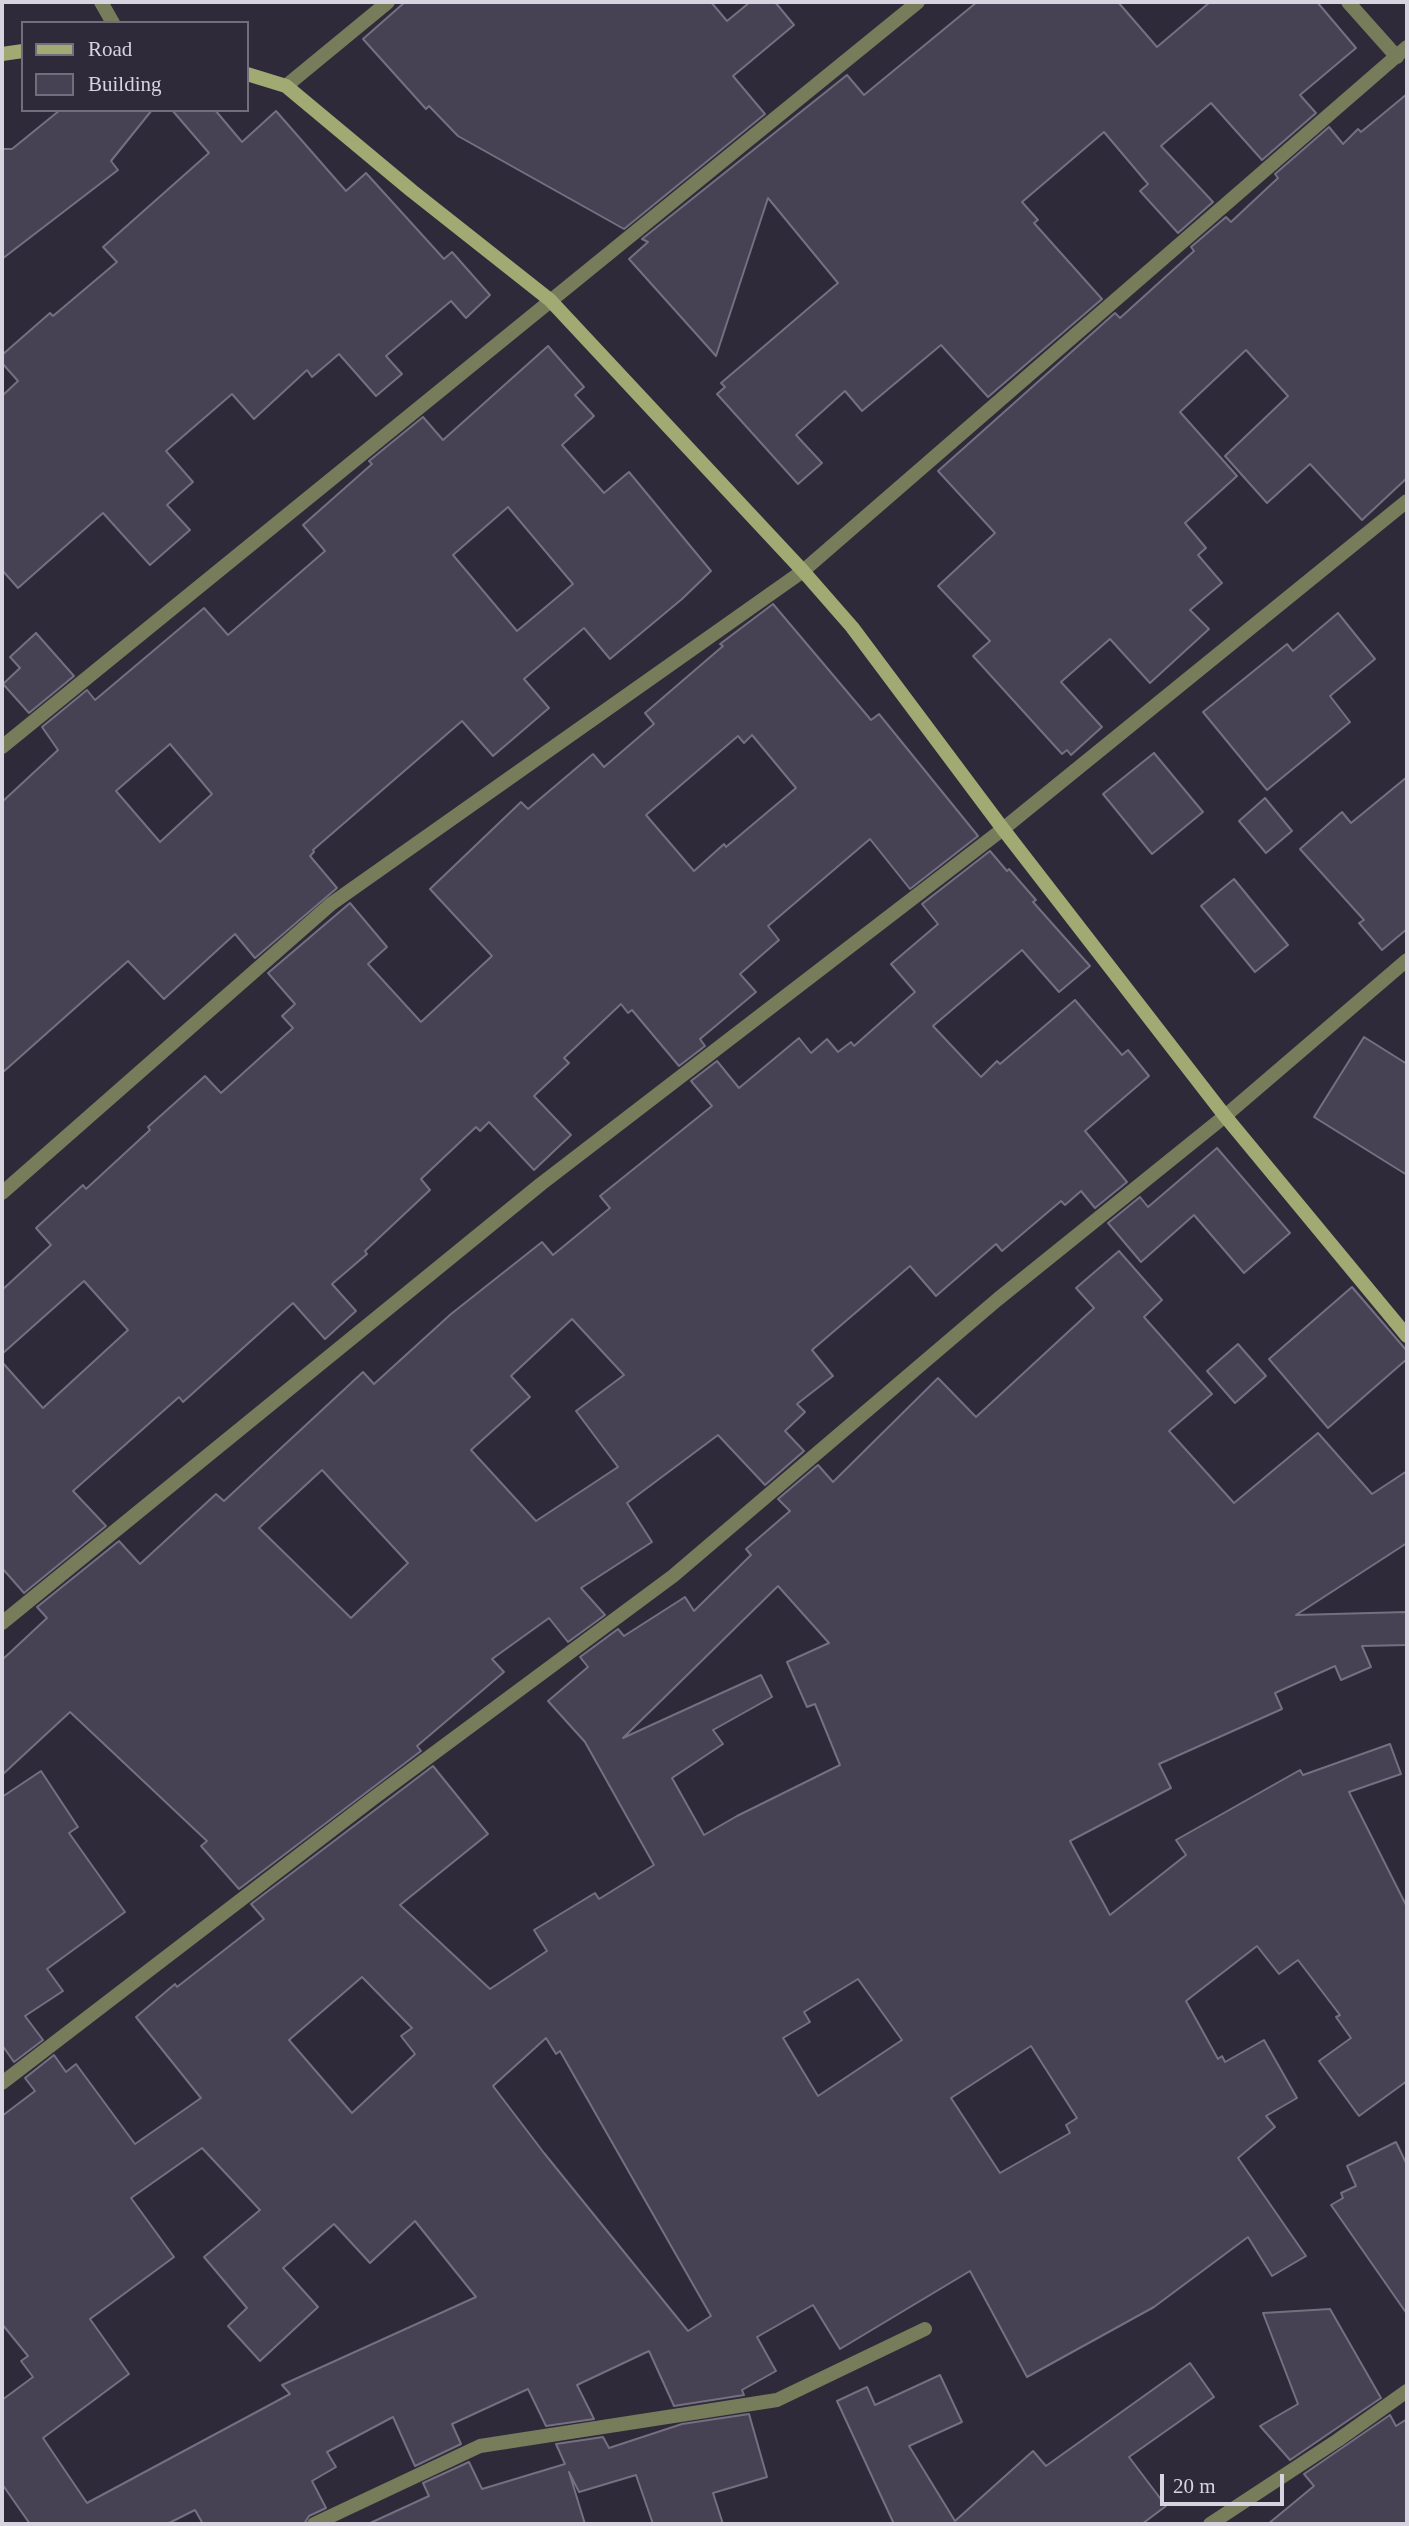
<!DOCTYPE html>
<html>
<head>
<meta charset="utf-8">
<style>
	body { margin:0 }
	#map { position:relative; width:1409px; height:2526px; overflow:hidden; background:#2f2a3a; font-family:Georgia,serif }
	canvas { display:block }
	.frame { position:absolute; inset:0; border:4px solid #d7d4df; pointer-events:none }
	.legend { position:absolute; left:21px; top:21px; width:228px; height:91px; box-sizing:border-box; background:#2f2a3a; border:2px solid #726e7c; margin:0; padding:9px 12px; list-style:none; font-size:21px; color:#d7d4df }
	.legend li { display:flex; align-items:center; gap:14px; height:35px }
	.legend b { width:35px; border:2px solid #726e7c }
	.scale { position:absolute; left:1160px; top:2474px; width:124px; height:32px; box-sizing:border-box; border:4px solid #d7d4df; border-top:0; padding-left:9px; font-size:21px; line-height:24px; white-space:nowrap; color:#d7d4df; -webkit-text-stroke:5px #2f2a3a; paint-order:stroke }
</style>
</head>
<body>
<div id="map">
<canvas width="1409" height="2526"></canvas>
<div class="frame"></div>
<ul class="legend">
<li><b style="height:9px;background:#a1aa73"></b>Road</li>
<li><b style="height:19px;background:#474253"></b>Building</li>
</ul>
<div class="scale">20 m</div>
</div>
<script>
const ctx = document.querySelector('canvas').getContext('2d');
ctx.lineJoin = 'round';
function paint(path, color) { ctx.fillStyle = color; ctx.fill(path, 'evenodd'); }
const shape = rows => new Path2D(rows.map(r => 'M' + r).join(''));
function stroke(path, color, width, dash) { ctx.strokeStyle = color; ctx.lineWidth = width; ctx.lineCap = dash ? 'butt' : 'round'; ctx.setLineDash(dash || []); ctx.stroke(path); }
const building = shape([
	[405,2,711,2,727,21,750,2,775,2,794,25,733,76,765,114,624,229,458,136,429,106,426,109,363,39,405,2],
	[977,2,1118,2,1157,47,1210,2,1317,2,1356,48,1300,95,1316,113,1262,160,1211,103,1161,146,1213,202,1178,233,1140,191,1148,184,1104,132,1022,202,1038,220,1034,223,1102,299,988,397,941,345,862,411,845,391,796,435,822,463,798,484,717,394,725,387,721,383,838,283,768,198,716,356,629,259,648,242,642,239,847,75,864,95,977,2],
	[1407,94,1407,478,1362,520,1310,464,1267,503,1225,456,1288,396,1246,350,1180,412,1237,476,1185,523,1206,548,1198,555,1222,583,1190,610,1209,629,1150,683,1110,639,1061,682,1102,727,1071,755,1067,750,1062,754,973,656,990,641,938,586,995,533,938,471,1115,313,1120,318,1194,251,1191,247,1226,217,1231,222,1278,178,1275,174,1329,127,1343,144,1358,129,1361,132,1407,94],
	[60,110,152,110,111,161,118,170,2,259,2,149,12,149,60,110],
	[172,110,215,110,242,142,276,111,346,191,366,173,444,259,452,252,490,295,466,318,451,301,386,356,402,374,376,396,339,354,312,377,307,370,254,419,232,394,166,451,193,482,167,505,190,530,150,565,103,513,18,588,2,570,2,396,18,381,2,363,2,355,50,313,53,316,117,262,103,247,209,153,172,110],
	[548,346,584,387,575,395,594,416,562,445,604,493,629,472,711,571,682,599,610,659,584,628,524,679,549,708,493,756,462,721,313,850,314,852,310,856,337,888,255,958,235,934,164,999,128,961,2,1073,2,802,58,750,42,727,87,690,95,700,204,608,228,635,325,551,303,525,372,464,369,461,423,417,443,440,548,346],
	[508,507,573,584,517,631,453,555,508,507],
	[170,744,212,794,160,842,116,791,170,744],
	[773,604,871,720,879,714,978,836,910,889,870,839,768,926,779,940,740,974,756,992,700,1039,705,1046,679,1066,632,1010,628,1013,621,1004,564,1058,569,1063,534,1096,571,1135,534,1170,489,1122,480,1131,476,1127,421,1179,430,1190,365,1251,367,1254,332,1284,356,1311,325,1339,293,1303,183,1402,179,1397,73,1491,106,1526,24,1593,2,1568,2,1362,43,1408,128,1330,84,1281,2,1354,2,1290,51,1245,36,1228,83,1185,86,1189,150,1130,148,1127,205,1076,221,1093,293,1028,282,1016,295,1004,268,973,350,903,387,947,368,964,421,1022,492,956,430,889,521,802,528,809,593,754,604,767,654,724,645,713,723,646,720,644,773,604],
	[752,735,796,788,726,847,724,844,694,871,646,815,738,736,744,743,752,735],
	[1338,613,1375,659,1330,696,1350,722,1267,790,1203,712,1287,644,1293,651,1338,613],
	[36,633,74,676,29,713,3,684,20,668,10,657,36,633],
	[1154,753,1203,812,1152,854,1103,794,1154,753],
	[1407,777,1407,929,1382,950,1359,923,1364,920,1300,849,1342,812,1351,823,1407,777],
	[1265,798,1292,831,1266,853,1239,821,1265,798],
	[990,851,1007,871,1009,869,1036,900,1033,902,1090,966,1059,992,1022,950,933,1026,981,1077,997,1061,1000,1064,1075,1000,1122,1055,1128,1050,1149,1076,1085,1131,1127,1182,1095,1208,1081,1191,1065,1205,1061,1201,1002,1251,996,1244,936,1296,910,1266,812,1350,833,1376,797,1404,805,1412,785,1431,804,1451,765,1485,718,1435,627,1503,652,1542,581,1588,605,1615,568,1642,549,1618,492,1659,504,1672,417,1746,421,1751,239,1889,201,1846,207,1841,70,1712,2,1775,2,1660,47,1618,37,1607,119,1541,140,1564,216,1494,224,1501,363,1372,374,1384,451,1314,542,1242,553,1255,610,1208,600,1196,712,1106,691,1081,717,1061,739,1088,799,1038,811,1053,827,1039,838,1052,851,1042,854,1046,915,992,891,964,938,924,922,904,990,851],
	[572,1319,624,1375,576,1411,618,1467,536,1521,471,1450,530,1397,511,1376,572,1319],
	[322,1470,408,1563,351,1618,259,1528,322,1470],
	[1234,879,1288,945,1255,972,1201,906,1234,879],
	[1364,1037,1407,1064,1407,1175,1314,1117,1364,1037],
	[1217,1148,1290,1233,1244,1273,1194,1215,1141,1262,1108,1223,1140,1197,1148,1207,1217,1148],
	[1119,1251,1162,1300,1144,1317,1212,1394,1169,1431,1234,1503,1318,1433,1372,1494,1407,1471,1407,1543,1296,1615,1407,1612,1407,1645,1362,1646,1371,1667,1341,1680,1335,1666,1275,1693,1282,1709,1159,1764,1171,1788,1070,1841,1110,1915,1186,1855,1176,1840,1300,1770,1303,1775,1390,1744,1401,1774,1349,1792,1407,1907,1407,2081,1359,2116,1319,2061,1351,2038,1336,2017,1340,2015,1298,1960,1279,1974,1257,1946,1186,2001,1218,2059,1222,2056,1225,2062,1264,2040,1297,2098,1266,2116,1275,2127,1238,2158,1306,2256,1272,2276,1248,2237,1154,2307,1027,2377,970,2271,840,2349,813,2305,757,2337,776,2371,742,2390,744,2395,674,2406,649,2351,577,2385,594,2419,546,2426,528,2389,452,2424,461,2444,415,2466,393,2417,327,2452,336,2467,312,2481,326,2508,309,2516,304,2524,203,2524,195,2510,167,2524,30,2524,2,2484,2,2400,33,2377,21,2361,28,2356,2,2324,2,2116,35,2091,25,2078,54,2055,66,2072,76,2064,135,2144,201,2098,136,2017,175,1984,177,1987,264,1919,251,1904,433,1766,488,1834,400,1905,490,1989,547,1951,534,1930,595,1893,599,1899,654,1865,585,1742,548,1701,588,1667,580,1657,618,1629,624,1636,685,1597,694,1611,751,1555,746,1549,790,1511,778,1499,818,1465,833,1482,938,1378,976,1417,1094,1308,1076,1288,1119,1251],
	[778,1586,829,1643,787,1662,807,1707,815,1704,840,1765,737,1816,704,1835,672,1778,723,1744,713,1730,772,1697,761,1675,623,1738,778,1586],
	[362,1977,412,2028,401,2036,415,2054,352,2113,289,2040,362,1977],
	[858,1979,902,2040,818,2096,783,2038,810,2022,804,2012,858,1979],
	[546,2038,556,2054,560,2051,711,2316,688,2331,544,2153,493,2086,546,2038],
	[1031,2046,1077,2118,1066,2125,1070,2133,1000,2173,951,2098,1031,2046],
	[202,2148,260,2210,204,2257,247,2308,228,2326,260,2361,318,2307,283,2268,334,2224,370,2263,415,2221,476,2297,282,2385,290,2394,87,2503,43,2438,129,2374,90,2319,174,2257,131,2198,202,2148],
	[1352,1287,1407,1351,1407,1359,1328,1428,1269,1359,1352,1287],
	[1238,1344,1266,1376,1235,1403,1207,1371,1238,1344],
	[41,1771,78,1827,69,1833,125,1912,47,1969,63,1991,25,2016,43,2040,14,2062,2,2045,2,1797,41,1771],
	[1396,2142,1407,2165,1407,2314,1331,2205,1343,2198,1341,2193,1356,2186,1347,2166,1396,2142],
	[1330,2309,1381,2398,1290,2460,1260,2426,1298,2404,1263,2313,1330,2309],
	[1190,2363,1214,2397,1129,2457,1166,2506,1142,2524,894,2524,837,2401,867,2387,875,2405,940,2375,962,2422,909,2446,955,2521,1033,2451,1046,2466,1190,2363],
	[749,2414,767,2477,713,2493,723,2524,653,2524,636,2475,579,2492,569,2472,585,2524,368,2524,429,2496,423,2483,469,2462,482,2489,565,2464,556,2444,603,2437,609,2448,682,2424,749,2414],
	[1390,2415,1396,2426,1407,2419,1407,2524,1268,2524,1314,2486,1304,2474,1390,2415]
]);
paint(building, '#474253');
stroke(building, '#746f81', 2);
stroke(shape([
	[101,2,113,23],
	[1348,2,1397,57],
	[286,86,388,2],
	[2,747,918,2],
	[2,1193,331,904,803,571,1407,47],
	[2,1623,541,1184,1003,829,1407,501],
	[2,2083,375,1797,673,1576,998,1299,1225,1116,1407,960],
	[314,2524,480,2446,777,2400,925,2329],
	[1210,2524,1338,2440,1407,2391]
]), '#777d5b', 14);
stroke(shape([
	[2,54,23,51],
	[247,74,286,86,412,191,550,300,803,571,852,627,1003,829,1225,1116,1407,1336]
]), '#a1aa73', 14);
</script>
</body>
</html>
